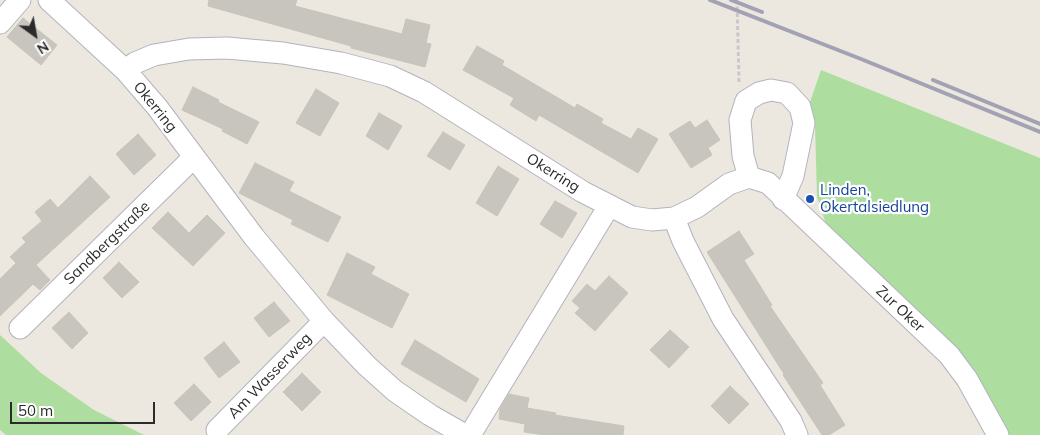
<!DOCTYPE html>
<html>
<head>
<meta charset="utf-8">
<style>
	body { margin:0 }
	#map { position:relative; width:1040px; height:435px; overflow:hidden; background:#ece8df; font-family:Mulish,sans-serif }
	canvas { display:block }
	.north { position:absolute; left:10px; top:10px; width:50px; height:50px; -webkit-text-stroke:4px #fff; paint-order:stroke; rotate:148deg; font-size:14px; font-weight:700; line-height:20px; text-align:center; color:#2b2b2b }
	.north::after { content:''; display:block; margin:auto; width:18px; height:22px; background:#2b2b2b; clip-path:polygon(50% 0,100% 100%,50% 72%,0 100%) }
	.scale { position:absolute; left:10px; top:402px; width:145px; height:22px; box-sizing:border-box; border:2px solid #2b2b2b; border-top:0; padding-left:6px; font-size:15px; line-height:18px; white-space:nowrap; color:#2b2b2b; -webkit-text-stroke:4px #fff; paint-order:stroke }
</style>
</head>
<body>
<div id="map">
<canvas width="1040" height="435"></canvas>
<div class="north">N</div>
<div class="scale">50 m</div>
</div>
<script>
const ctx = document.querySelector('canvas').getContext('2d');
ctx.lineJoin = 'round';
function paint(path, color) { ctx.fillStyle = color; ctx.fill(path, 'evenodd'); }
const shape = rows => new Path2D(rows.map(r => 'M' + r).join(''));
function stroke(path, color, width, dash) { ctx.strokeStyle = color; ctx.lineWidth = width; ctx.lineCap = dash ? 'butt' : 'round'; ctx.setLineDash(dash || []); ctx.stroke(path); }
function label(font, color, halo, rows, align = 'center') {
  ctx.font = font + ' Mulish,sans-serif'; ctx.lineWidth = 4.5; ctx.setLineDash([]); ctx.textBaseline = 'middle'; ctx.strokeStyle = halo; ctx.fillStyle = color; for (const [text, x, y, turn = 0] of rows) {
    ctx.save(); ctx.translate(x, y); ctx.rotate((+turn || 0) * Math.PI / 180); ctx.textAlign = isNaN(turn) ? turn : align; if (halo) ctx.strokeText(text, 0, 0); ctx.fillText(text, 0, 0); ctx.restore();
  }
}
paint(shape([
	[821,70,1040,158,1040,435,1007,435,827,227,817,197,815,125,809,105],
	[0,335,41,373,94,410,144,435,6,435,0,430]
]), '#adde9f');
const building = shape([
	[209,0,297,0,295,6,402,34,406,19,430,25,426,43,431,44,425,67,351,48,351,46,208,6,209,0],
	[23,18,57,45,41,65,7,37,23,18],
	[477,46,504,61,502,65,575,108,577,104,603,119,601,123,631,139,638,128,658,139,638,173,539,115,536,121,510,105,514,98,463,70,477,46],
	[193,87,219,100,218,102,259,122,247,144,222,131,223,129,182,110,193,87],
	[316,89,339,103,320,136,296,123,316,89],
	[379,113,402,126,388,150,366,136,379,113],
	[707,120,720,140,708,148,712,155,691,168,669,134,690,121,695,128,707,120],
	[443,132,465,145,450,170,427,156,443,132],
	[138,134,156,155,134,175,116,154,138,134],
	[255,163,294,182,289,191,341,217,328,242,291,224,293,220,239,193,255,163],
	[498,166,519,179,497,216,476,203,498,166],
	[90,176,110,197,36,265,50,280,40,290,33,284,0,316,0,279,16,263,10,257,26,242,22,238,42,221,35,212,50,199,58,208,90,176],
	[555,201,577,213,562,238,540,224,555,201],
	[168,212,189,233,207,215,225,233,193,266,152,228,168,212],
	[739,231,754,254,744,260,772,305,770,306,823,383,820,385,845,425,829,435,822,435,783,375,784,374,707,252,739,231],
	[347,253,375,267,371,274,409,294,392,328,327,295,347,253],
	[119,262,139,282,122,298,103,278,119,262],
	[609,276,628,293,595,331,575,313,580,308,572,301,587,284,595,291,609,276],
	[274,302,290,321,269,337,254,318,274,302],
	[69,312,88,333,72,349,52,328,69,312],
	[670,330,689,347,669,368,650,350,670,330],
	[415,340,479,379,466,402,401,364,415,340],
	[224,342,240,362,219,378,204,358,224,342],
	[302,373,321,392,302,411,283,392,302,373],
	[194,384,211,402,191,421,174,403,194,384],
	[730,386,749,404,729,424,711,406,730,386],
	[509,394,529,398,527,408,556,413,555,415,624,426,623,435,545,435,524,432,525,424,499,419,500,409,509,394]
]);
paint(building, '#c8c4be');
stroke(building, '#c7c4b8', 1);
const street = shape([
	[49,0,125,70,157,107,254,237,324,321,367,366,395,391,430,415,465,435],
	[0,23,20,0],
	[125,70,135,63,154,55,189,49,227,48,283,53,341,63,390,76,424,92,583,192,632,217,652,220,674,218,697,207,729,184,749,177,768,183,949,355,967,379,998,435],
	[749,177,743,156,740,120,746,101,759,93,771,90,787,93,800,107,804,123,793,176,783,199],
	[674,218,683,241,723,319,791,421,797,435],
	[20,328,194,157],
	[217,430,324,321],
	[470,435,609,206]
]);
stroke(street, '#b2b3be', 23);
stroke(shape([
	[737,0,739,82]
]), '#c8c8c8', 3, [4, 2.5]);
stroke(street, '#fff', 21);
stroke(shape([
	[710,0,861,59,1040,132],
	[731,0,762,12],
	[933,80,1040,124]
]), '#a2a2b4', 4);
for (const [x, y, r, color] of [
	[810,199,5,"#1a4fb4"]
]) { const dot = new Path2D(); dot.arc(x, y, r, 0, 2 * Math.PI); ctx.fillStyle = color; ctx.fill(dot); stroke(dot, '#fff', 2); }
label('15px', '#2b2b2b', '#fff', [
	["Okerring",155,107,51],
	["Okerring",553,173,32],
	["Sandbergstraße",107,243,-44],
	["Zur Oker",900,309,43],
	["Am Wasserweg",270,376,-46]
]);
label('15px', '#164399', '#fff', [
	["Linden,",820,190],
	["Okertalsiedlung",820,207]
], 'left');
</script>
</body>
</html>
